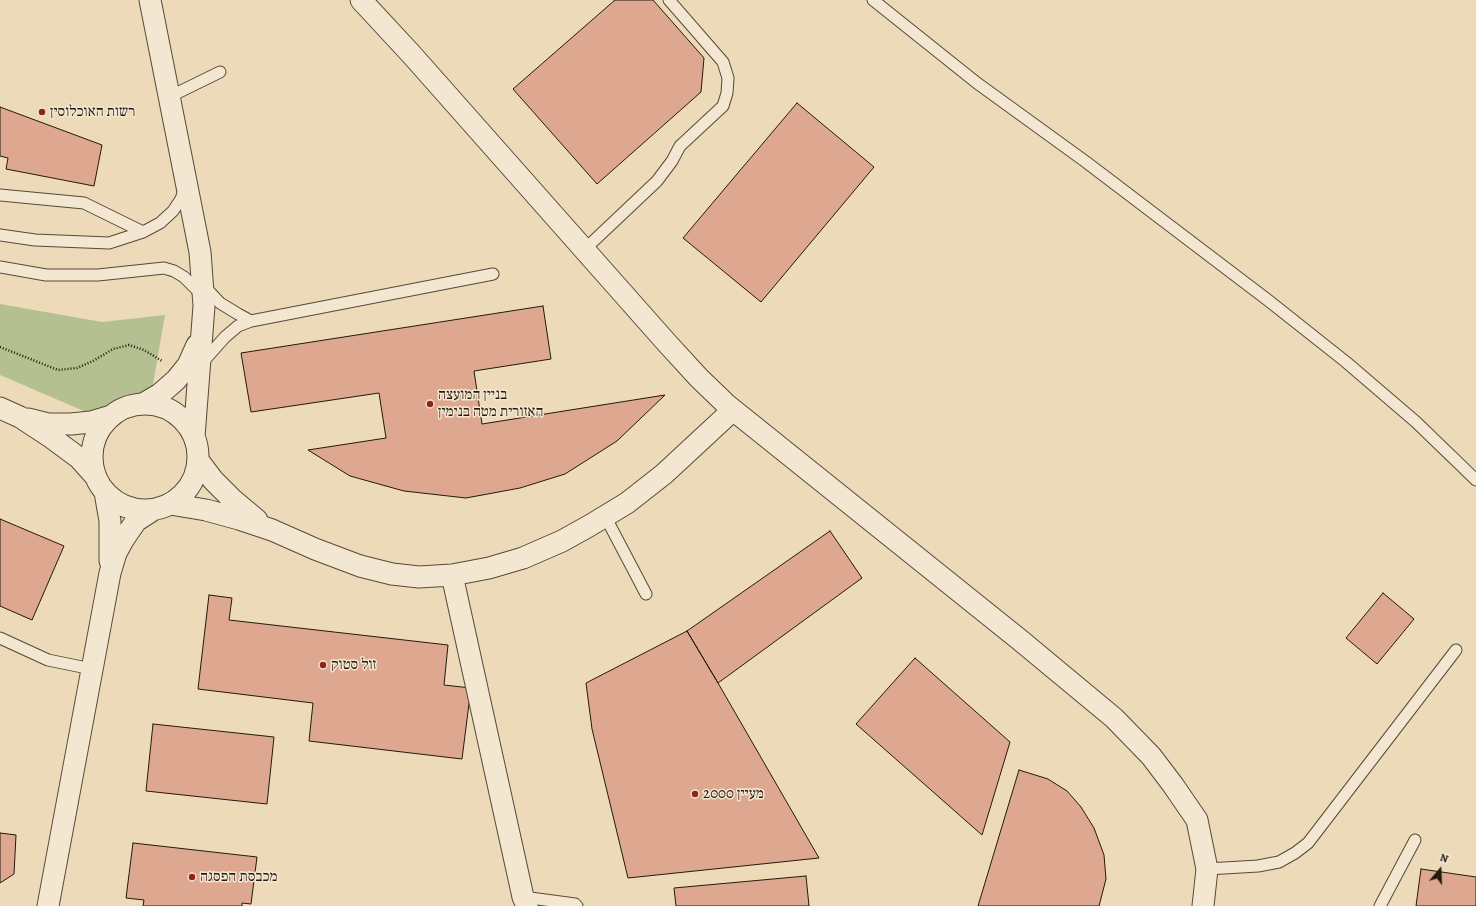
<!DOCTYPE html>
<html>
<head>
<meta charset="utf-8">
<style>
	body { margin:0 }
	#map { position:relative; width:1476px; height:906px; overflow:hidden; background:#eddab8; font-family:Alegreya,serif }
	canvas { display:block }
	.north { position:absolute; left:1420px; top:850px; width:40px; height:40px; -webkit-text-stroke:3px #f3e7d1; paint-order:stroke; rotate:19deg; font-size:11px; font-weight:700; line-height:16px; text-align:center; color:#23190e }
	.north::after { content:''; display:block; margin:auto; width:14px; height:18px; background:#23190e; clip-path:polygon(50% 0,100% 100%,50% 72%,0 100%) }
</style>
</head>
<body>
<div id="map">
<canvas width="1476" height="906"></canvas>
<div class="north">N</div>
</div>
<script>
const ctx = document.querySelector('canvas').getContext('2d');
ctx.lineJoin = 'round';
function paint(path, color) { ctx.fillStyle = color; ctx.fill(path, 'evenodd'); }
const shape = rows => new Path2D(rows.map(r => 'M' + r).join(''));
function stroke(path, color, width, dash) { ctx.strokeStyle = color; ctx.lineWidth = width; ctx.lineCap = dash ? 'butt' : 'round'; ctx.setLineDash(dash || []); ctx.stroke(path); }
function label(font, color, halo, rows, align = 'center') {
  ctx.font = font + ' Alegreya,"Frank Ruhl Libre",serif'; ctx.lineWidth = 3; ctx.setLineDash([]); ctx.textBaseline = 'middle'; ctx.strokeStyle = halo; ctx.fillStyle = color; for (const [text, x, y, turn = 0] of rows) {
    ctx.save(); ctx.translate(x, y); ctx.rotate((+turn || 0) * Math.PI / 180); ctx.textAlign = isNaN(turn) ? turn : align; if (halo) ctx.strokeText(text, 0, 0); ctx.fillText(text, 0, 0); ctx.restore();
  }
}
paint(shape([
	[0,304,102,322,165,315,152,390,93,415,0,375]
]), '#b5c090');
const building = shape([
	[615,0,653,0,704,58,701,92,597,184,513,89,615,0],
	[797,103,874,167,761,302,683,238,797,103],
	[0,107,102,145,94,186,6,169,8,158,0,156,0,107],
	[543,306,551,359,474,371,482,424,665,395,617,441,565,474,520,488,466,498,404,491,350,476,308,450,386,438,379,393,251,412,241,353,543,306],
	[0,519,64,546,32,620,0,606,0,519],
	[830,531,862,578,718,683,687,631,830,531],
	[1383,593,1414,619,1377,664,1346,638,1383,593],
	[209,595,232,598,229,620,448,645,444,685,471,688,462,759,309,741,313,703,198,689,209,595],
	[687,631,718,683,819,858,628,878,592,729,586,683,687,631],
	[915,658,1010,742,982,835,856,724,915,658],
	[153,724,274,737,267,804,146,791,153,724],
	[1019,770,1048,779,1067,791,1081,807,1094,828,1104,855,1106,879,1099,906,978,906,1019,770],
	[0,833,16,835,14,874,0,883,0,833],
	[133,843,257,857,251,904,242,903,242,906,143,906,144,900,126,898,133,843],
	[1421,869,1476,877,1476,906,1416,906,1421,869],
	[806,876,809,906,676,906,674,888,806,876]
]);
paint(building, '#dea78f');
stroke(building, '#23190e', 1);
const lane = shape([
	[873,0,977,83,1086,162,1269,301,1346,362,1416,422,1476,480],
	[169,97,220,72],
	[0,195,84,203,143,232],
	[0,235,35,240,109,243,143,232,160,223,173,211,181,199,185,188],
	[584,250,657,181,672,161,680,146,723,106,727,93,728,78,723,62,669,0],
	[0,267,46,275,98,275,164,268,174,271,184,277,201,294],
	[204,286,220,303,238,314,251,321],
	[201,364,225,337,238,326,251,321,493,274],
	[605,516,646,594],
	[0,638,48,660,92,669],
	[1207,869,1258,866,1279,862,1295,853,1308,843,1456,650],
	[523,897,575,904,577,906],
	[1380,906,1415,840]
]);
const street = shape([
	[150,0,200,252,204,306,194,437],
	[361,0,412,55,666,342,699,378,727,405,1020,640,1114,718,1151,756,1173,785,1197,820,1207,869,1203,906],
	[143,404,160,394,176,380,188,365,197,345],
	'92 457a53 53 0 1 1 106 0a53 53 0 1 1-106 0Z',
	[0,408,20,417,52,438,79,458,96,477],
	[28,419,48,424,71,424,91,422,111,416],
	[198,460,213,480,232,499,257,520],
	[105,492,110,521,110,561],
	[170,504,206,510,239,519,272,530,315,549,360,566,392,574,419,577,452,575,489,568,523,558,562,541,589,526,627,503,664,474,733,410],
	[452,575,523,897,527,906],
	[48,906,110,573,116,553,123,540,136,521,153,510]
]);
stroke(lane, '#564938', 13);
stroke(street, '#564938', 23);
stroke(shape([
	[0,347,58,370,77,368,93,361,113,349,129,345,144,350,162,361]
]), '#23190e', 2.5, [1, 2]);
stroke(lane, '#f3e7d1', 11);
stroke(street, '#f3e7d1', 21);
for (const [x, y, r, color] of [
	[42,112,4,"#8f2418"],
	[430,404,4,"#8f2418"],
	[323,665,4,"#8f2418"],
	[695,794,4,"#8f2418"],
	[192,877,4,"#8f2418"]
]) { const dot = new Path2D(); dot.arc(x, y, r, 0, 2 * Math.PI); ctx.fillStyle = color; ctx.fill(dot); stroke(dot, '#f3e7d1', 1.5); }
label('15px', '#23190e', '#f3e7d1', [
	["רשות האוכלוסין",50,112],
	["בניין המועצה",438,395],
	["האזורית מטה בנימין",438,412],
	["זול סטוק",331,665],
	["מעיין 2000",703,794],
	["מכבסת הפסגה",200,877]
], 'left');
</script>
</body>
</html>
